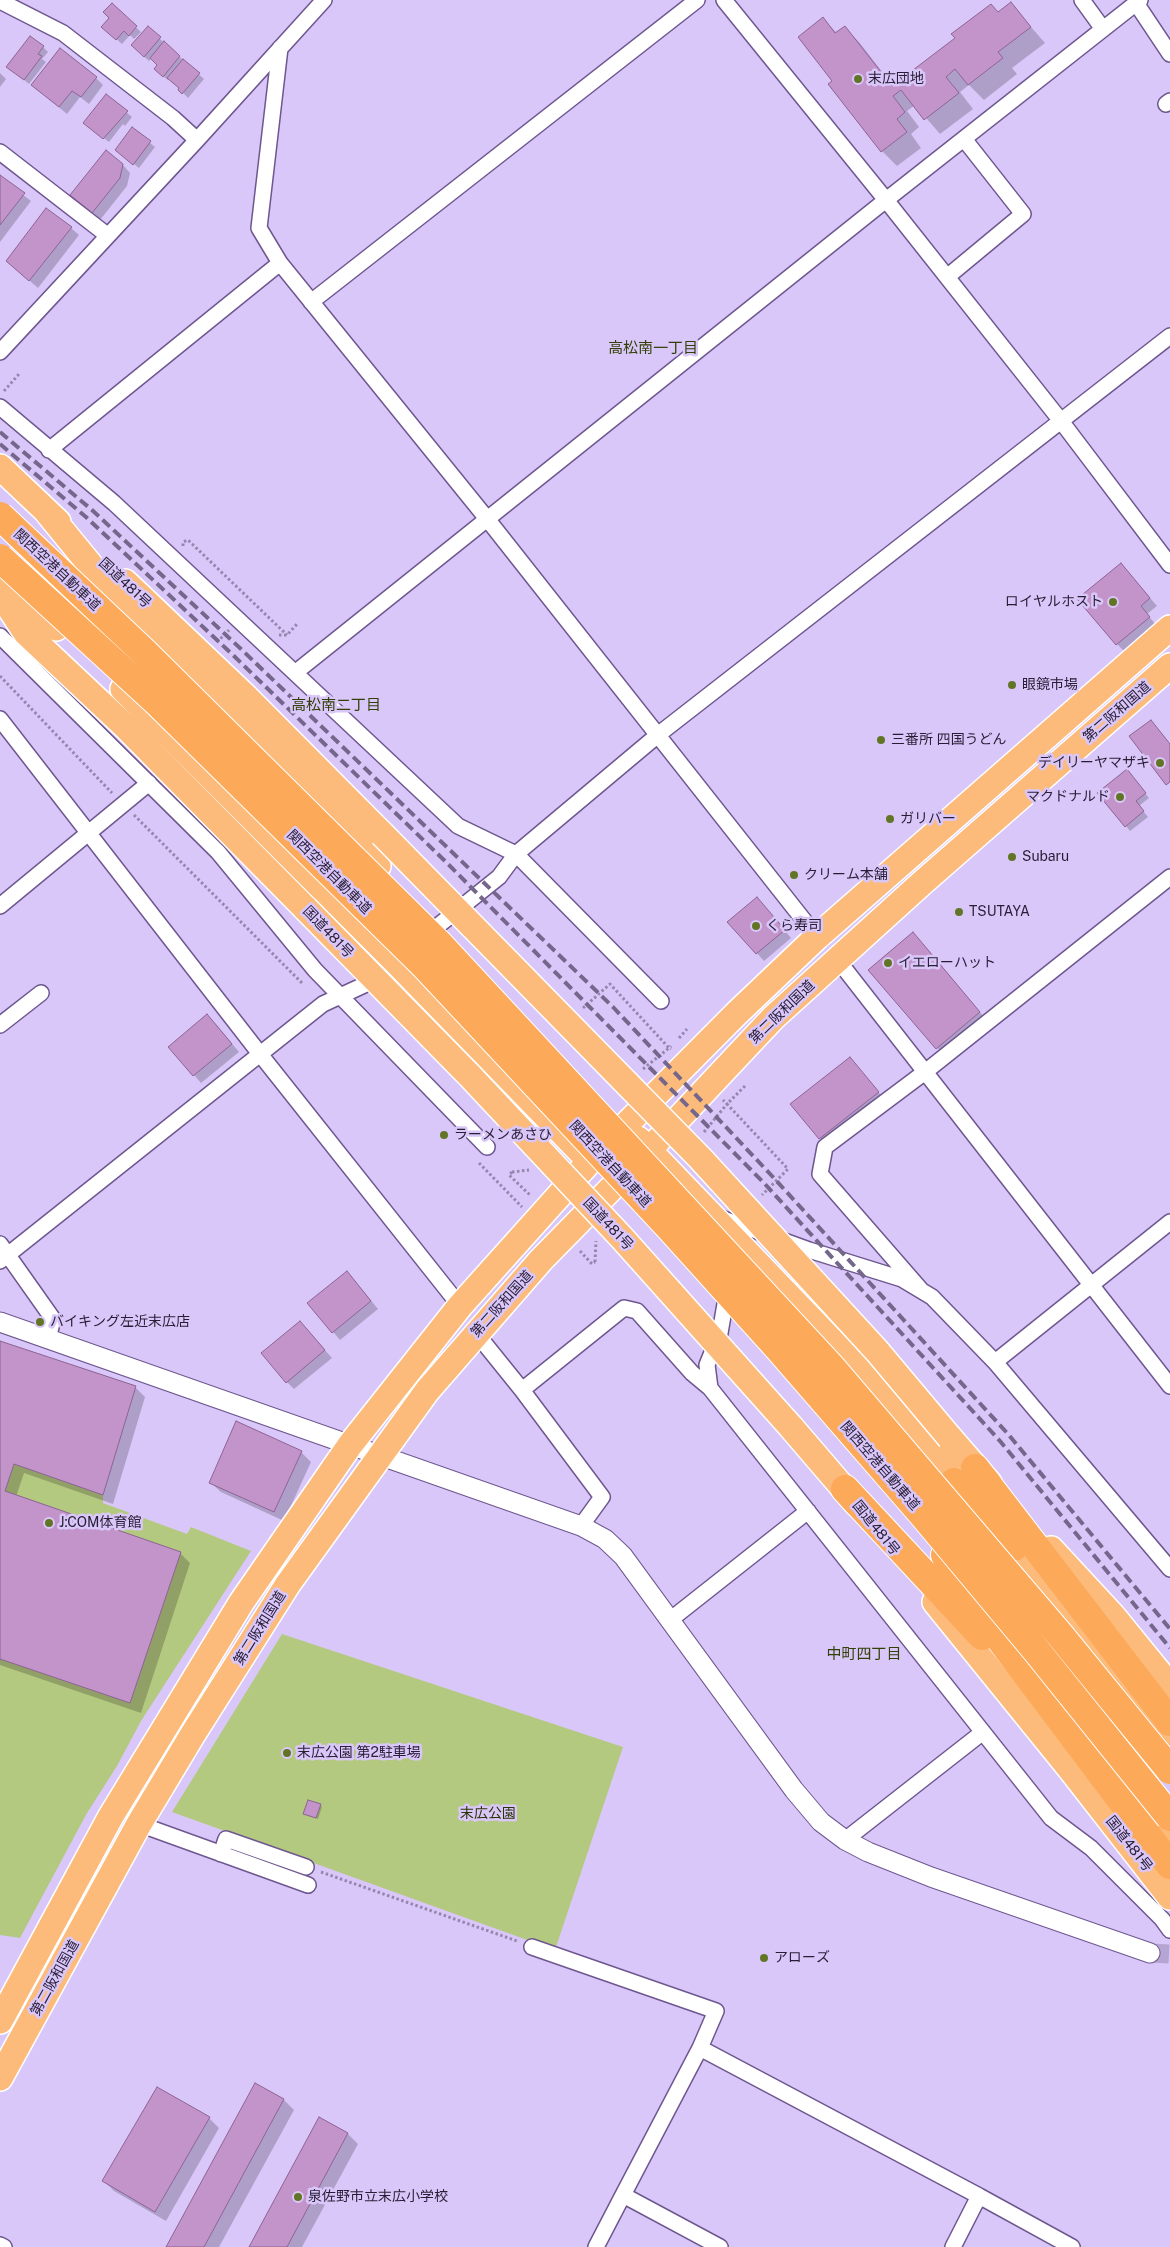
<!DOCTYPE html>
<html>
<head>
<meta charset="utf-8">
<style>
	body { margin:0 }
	canvas { display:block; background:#dac7fa }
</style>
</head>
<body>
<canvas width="1170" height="2247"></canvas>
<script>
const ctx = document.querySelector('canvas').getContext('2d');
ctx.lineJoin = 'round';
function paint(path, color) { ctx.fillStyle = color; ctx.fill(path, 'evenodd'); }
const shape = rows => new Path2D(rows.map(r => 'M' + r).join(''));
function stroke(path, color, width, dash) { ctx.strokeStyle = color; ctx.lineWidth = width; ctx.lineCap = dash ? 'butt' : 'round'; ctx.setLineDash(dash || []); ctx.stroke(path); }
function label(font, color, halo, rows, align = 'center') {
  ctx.font = font + ' "Public Sans","Noto Sans JP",sans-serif'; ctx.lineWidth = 5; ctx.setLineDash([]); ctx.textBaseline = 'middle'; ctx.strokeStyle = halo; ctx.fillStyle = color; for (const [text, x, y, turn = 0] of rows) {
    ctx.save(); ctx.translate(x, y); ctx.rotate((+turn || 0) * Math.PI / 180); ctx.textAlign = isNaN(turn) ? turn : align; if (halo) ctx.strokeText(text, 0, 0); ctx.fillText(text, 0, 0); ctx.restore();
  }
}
paint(shape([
	[0,1341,136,1386,103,1495,103,1503,187,1534,191,1527,251,1551,141,1721,117,1766,87,1813,20,1938,0,1935],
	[282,1634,623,1747,555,1950,172,1812]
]), '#b4c980');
paint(shape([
	[1011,4,1045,43,1012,68,1017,74,984,100,969,85,960,92,973,109,940,134,915,105,907,111,919,127,911,134,921,148,897,166,882,151,833,81,823,19,837,33,844,27,859,42,894,87],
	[112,5,141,32,134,39,130,35,122,44,107,31],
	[148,28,204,79,188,98,170,79,168,80,160,74,159,65,152,58,149,61,137,50],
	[43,47,48,52,42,59,46,62,29,84,13,71],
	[0,73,6,79,0,87],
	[96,78,103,85,89,104,80,97,67,114,32,85],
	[106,96,132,117,125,126,123,124,109,142,90,128],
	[133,129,155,147,139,168,116,150],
	[123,165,130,173,127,186,100,220,71,195],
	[0,177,31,201,0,242],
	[71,228,79,235,38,288,15,268],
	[1128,572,1157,606,1147,614,1156,625,1124,651,1117,644],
	[1131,776,1149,798,1139,806,1148,817,1130,831,1126,826],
	[764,906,791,938,764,961,729,922],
	[923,944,989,1023,947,1059,870,970],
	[215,1023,239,1052,201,1083,194,1075],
	[850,1058,885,1100,827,1146,792,1104],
	[354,1280,378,1309,340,1340,309,1304],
	[300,1322,332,1358,294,1389,287,1382],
	[0,1342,135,1387,145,1397,113,1504,24,1473,16,1497,180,1553,190,1563,141,1713,0,1665],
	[301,1452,311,1462,284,1521,221,1492,210,1482],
	[320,1805,322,1807,318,1819,304,1814],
	[256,2085,284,2100,294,2110,219,2247,167,2247],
	[209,2118,219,2128,166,2221,114,2191,104,2181],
	[319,2119,348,2134,358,2144,302,2247,250,2247]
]), '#0003');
const building = shape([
	[1011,2,1031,27,998,52,1003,58,968,85,955,69,946,77,959,93,924,120,901,90,893,96,905,112,897,119,907,132,881,152,828,84,832,81,798,37,823,17,835,33,845,26,892,86,955,38,951,34,991,4,998,12,1011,2],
	[112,3,137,26,129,36,124,31,116,40,101,27,109,18,103,12,112,3],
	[148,26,161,37,144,57,131,45,148,26],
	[30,36,44,46,38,54,42,56,24,80,6,67,30,36],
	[164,41,180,56,163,77,154,69,157,65,150,58,164,41],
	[60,48,97,77,81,97,72,91,59,107,31,85,60,48],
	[183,59,200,73,182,94,178,90,179,88,167,78,183,59],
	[106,94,128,111,103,139,83,123,106,94],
	[132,127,151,141,133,165,115,150,132,127],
	[106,150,123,164,120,178,92,213,70,195,106,150],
	[0,175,25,193,0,225,0,175],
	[46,208,72,227,29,281,6,261,46,208],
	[1121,563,1150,598,1141,606,1150,617,1116,645,1077,599,1121,563],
	[1151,720,1170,744,1170,782,1166,785,1129,736,1151,720],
	[1127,769,1146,793,1136,801,1144,811,1125,827,1097,793,1127,769],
	[757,897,785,930,756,954,727,922,757,897],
	[913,932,980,1012,936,1049,868,970,913,932],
	[207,1014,232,1044,193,1076,168,1047,207,1014],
	[850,1057,879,1092,819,1139,790,1104,850,1057],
	[347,1271,371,1301,332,1333,307,1303,347,1271],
	[300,1321,325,1350,286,1383,261,1353,300,1321],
	[0,1341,136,1386,103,1495,14,1464,5,1491,181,1552,130,1703,0,1659,0,1341],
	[236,1421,302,1451,274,1512,209,1483,236,1421],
	[308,1800,321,1804,316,1818,303,1814,308,1800],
	[255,2083,284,2099,204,2247,166,2247,255,2083],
	[157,2087,210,2117,155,2212,102,2181,157,2087],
	[319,2117,348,2133,287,2247,249,2247,319,2117]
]);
paint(building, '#c294c9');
stroke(building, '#8e6395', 1);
stroke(shape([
	[1150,1953,1170,1954]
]), '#b6a5d2', 19, [19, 9]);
const minor = shape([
	[724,0,886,200,1061,421,1170,565],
	[1082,0,1103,29],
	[0,1,63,33,173,118,197,140],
	[1136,3,1170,54],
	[280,48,259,228,280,263],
	[1166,104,1170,101],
	[0,152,107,235],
	[947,277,1023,214,964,139],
	[311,302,697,0],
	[0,352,197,140,324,0],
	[0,407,114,503,458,826,516,854,661,1001],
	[49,450,280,263,488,520,817,937],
	[0,636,218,852,315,970,487,1147],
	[296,672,886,200,1140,0],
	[0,719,260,1054,460,1306],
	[0,906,149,783],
	[424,937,499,877,516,854,659,734,1170,336],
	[837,959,1170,1386],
	[0,1025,41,993],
	[718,1217,809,1250,902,1279,932,1297,995,1362,1170,1569],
	[0,1244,53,1319,48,1339],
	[0,1261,323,1004,364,985,400,956],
	[921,1290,820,1174,825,1147,925,1072,1170,877],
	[725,1304,720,1333,707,1365,710,1388,1051,1818,1091,1848,1162,1919,1170,1930],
	[476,1333,522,1390,602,1497,581,1526],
	[995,1362,1170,1222],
	[522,1390,624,1308,637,1311,692,1373,710,1388],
	[670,1620,808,1511],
	[139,1824,308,1885],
	[845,1840,983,1732],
	[221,1854,226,1839,306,1867],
	[532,1947,716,2011,700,2048,623,2195,720,2247],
	[700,2048,979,2196],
	[0,2245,4,2247],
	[596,2247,623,2195],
	[953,2247,979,2196,1072,2247]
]);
const tertiary = shape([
	[0,1322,581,1526,605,1539,623,1556,794,1790,821,1822,845,1840,868,1852,931,1877,1150,1953]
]);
const trunk = shape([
	[0,467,58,522],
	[47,512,119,600,235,715,378,866],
	[2,576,56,628],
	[125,582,246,697,382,834],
	[0,593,26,633,126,727,306,909],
	[123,689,399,965,580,1151],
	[638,1139,873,1384,968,1498],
	[791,1427,857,1504],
	[950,1438,989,1483],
	[996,1533,1047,1594,1165,1743],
	[1051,1549,1113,1616,1170,1686],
	[935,1602,1071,1770,1170,1897],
	[1147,1803,1170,1832],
	[0,2021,111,1816,241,1603,350,1445,460,1306,590,1161,736,1014,817,937,1170,628],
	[0,2078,139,1824,193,1734,288,1584,427,1391,541,1260,649,1150,773,1018,922,883,1170,666]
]);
const motorway = shape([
	[975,1468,1170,1722],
	[954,1482,1015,1546],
	[845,1489,982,1636],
	[945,1555,997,1635,1170,1865]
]);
stroke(minor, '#6e578f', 18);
stroke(tertiary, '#6e578f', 21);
stroke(trunk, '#fff', 28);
stroke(motorway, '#fff', 30);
stroke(shape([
	[4,391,19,374],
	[183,546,183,542,188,540,287,635],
	[279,635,287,635,297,624],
	[217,642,229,630],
	[0,676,112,793],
	[134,815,303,984],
	[583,1008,610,984,669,1048,671,1046],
	[679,1038,687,1029],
	[643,1069,669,1048,671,1049],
	[745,1086,727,1104,788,1169,762,1195],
	[704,1132,727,1104,723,1100],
	[479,1163,522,1207],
	[512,1172,509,1175,530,1195],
	[580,1251,592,1264,595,1262],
	[321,1872,517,1941]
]), '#9686ae', 3, [2.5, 2.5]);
stroke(minor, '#fff', 15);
stroke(tertiary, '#fff', 19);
stroke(trunk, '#fcba7b', 25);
stroke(motorway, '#fca95a', 28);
stroke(shape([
	[0,432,92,510,241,649,613,1007,772,1176,1008,1434,1170,1629],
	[0,444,86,517,234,656,448,864,764,1183,1000,1441,1170,1648]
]), '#75678b', 4, [10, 5]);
const trunkBridge = shape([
	[382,834,700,1158,877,1351,950,1438],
	[306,909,470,1076,622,1238,791,1427]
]);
const motorwayBridge = shape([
	[0,516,145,653,440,945,832,1368,1060,1635,1170,1770],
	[0,558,158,703,424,965,669,1227,779,1349,924,1516,1035,1649,1170,1817]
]);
stroke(trunkBridge, '#fff', 28, []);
stroke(motorwayBridge, '#fff', 30, []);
stroke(shape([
	[512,1172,529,1170],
	[595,1262,596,1241]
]), '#9686ae', 3, [2.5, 2.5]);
stroke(trunkBridge, '#fcba7b', 25);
stroke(motorwayBridge, '#fca95a', 28);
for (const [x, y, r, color] of [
	[858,79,5,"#627525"],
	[1113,602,5,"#627525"],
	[1012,685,5,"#627525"],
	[881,740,5,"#627525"],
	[1160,763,5,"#627525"],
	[1120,797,5,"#627525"],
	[890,819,5,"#627525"],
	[1012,857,5,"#627525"],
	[794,875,5,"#627525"],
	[959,912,5,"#627525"],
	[756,926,5,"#627525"],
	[888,963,5,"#627525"],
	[444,1135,5,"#627525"],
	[40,1322,5,"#627525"],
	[49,1523,5,"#627525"],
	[287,1753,5,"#627525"],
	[764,1958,5,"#627525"],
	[298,2197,5,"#627525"]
]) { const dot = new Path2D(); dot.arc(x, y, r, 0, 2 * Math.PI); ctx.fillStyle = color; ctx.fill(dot); stroke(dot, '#dac7fa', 2); }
label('14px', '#271d34', '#dac7fa', [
	["末広団地",868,79],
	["ロイヤルホスト",1103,602,"right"],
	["眼鏡市場",1022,685],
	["三番所 四国うどん",891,740],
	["デイリーヤマザキ",1150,763,"right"],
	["マクドナルド",1110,797,"right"],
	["ガリバー",900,819],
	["Subaru",1022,857],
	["クリーム本舗",804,875],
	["TSUTAYA",969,912],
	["くら寿司",766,926],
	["イエローハット",898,963],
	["ラーメンあさひ",454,1135],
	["バイキング左近末広店",50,1322],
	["J:COM体育館",59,1523],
	["末広公園 第2駐車場",297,1753],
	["アローズ",774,1958],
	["泉佐野市立末広小学校",308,2197]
], 'left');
label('14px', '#271d34', '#dac7fa', [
	["関西空港自動車道",57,570,43],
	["国道481号",125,583,43],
	["第二阪和国道",1117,712,-41],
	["関西空港自動車道",329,872,45],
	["国道481号",328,932,46],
	["第二阪和国道",782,1012,-44],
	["関西空港自動車道",610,1164,47],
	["国道481号",608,1224,47],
	["第二阪和国道",502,1304,-48],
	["関西空港自動車道",880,1466,49],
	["国道481号",876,1528,51],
	["第二阪和国道",260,1628,-58],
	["国道481号",1129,1844,52],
	["第二阪和国道",55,1978,-61]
]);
label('14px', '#283300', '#dac7fa', [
	["末広公園",488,1814]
]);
label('15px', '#334005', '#dac7fa', [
	["高松南一丁目",653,348],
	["高松南二丁目",336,705],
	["中町四丁目",864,1654]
]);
</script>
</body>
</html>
